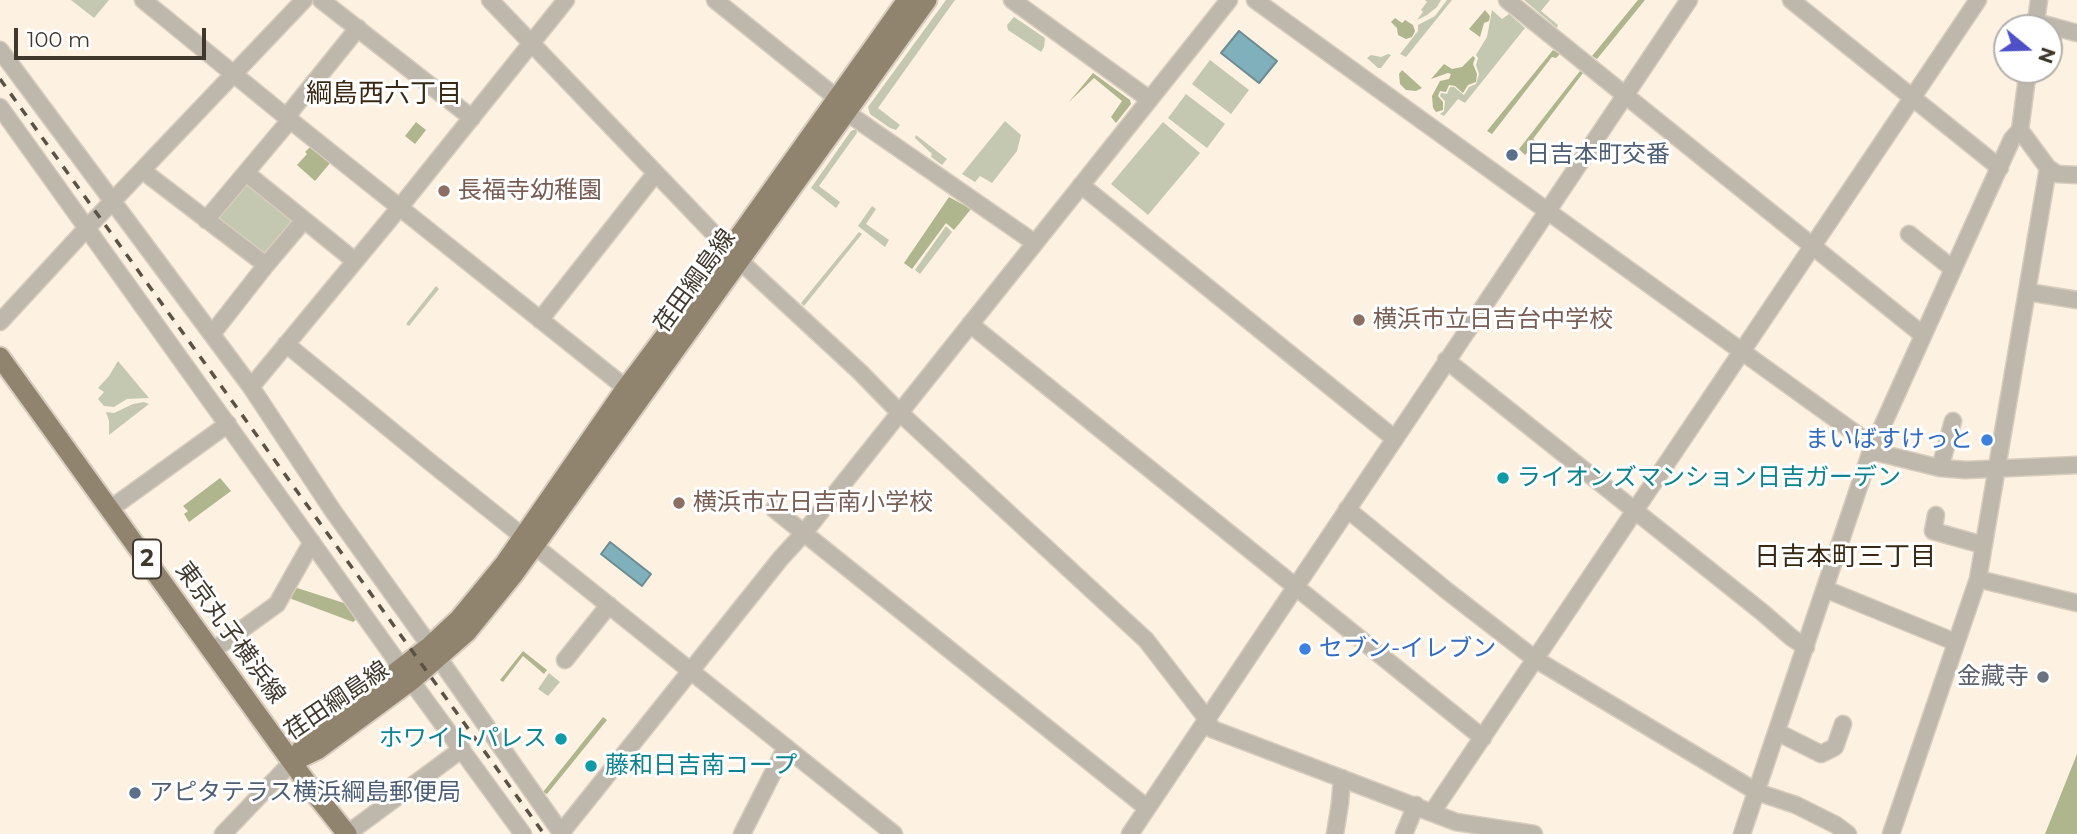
<!DOCTYPE html>
<html>
<head>
<meta charset="utf-8">
<style>
	body { margin:0 }
	#map { position:relative; width:2077px; height:834px; overflow:hidden; background:#fdf1e1; font-family:Montserrat,sans-serif }
	canvas { display:block }
	.north { position:absolute; left:1993px; top:14px; width:70px; height:70px; box-sizing:border-box; background:#fff; border:2px solid #b3afab; border-radius:50%; rotate:109deg; font-size:19px; font-weight:700; line-height:28px; text-align:center; color:#40382d }
	.north::after { content:''; display:block; margin:auto; width:24px; height:32px; background:#4d50c6; clip-path:polygon(50% 0,100% 100%,50% 72%,0 100%) }
	.scale { position:absolute; left:14px; top:28px; width:192px; height:32px; box-sizing:border-box; border:4px solid #40382d; border-top:0; padding-left:9px; font-size:21px; line-height:24px; white-space:nowrap; color:#40382d; -webkit-text-stroke:5px #fff; paint-order:stroke }
</style>
</head>
<body>
<div id="map">
<canvas width="2077" height="834"></canvas>
<div class="north">N</div>
<div class="scale">100 m</div>
</div>
<script>
const ctx = document.querySelector('canvas').getContext('2d');
ctx.lineJoin = 'round';
function paint(path, color) { ctx.fillStyle = color; ctx.fill(path, 'evenodd'); }
const shape = rows => new Path2D(rows.map(r => 'M' + r).join(''));
function stroke(path, color, width, dash) { ctx.strokeStyle = color; ctx.lineWidth = width; ctx.lineCap = dash ? 'butt' : 'round'; ctx.setLineDash(dash || []); ctx.stroke(path); }
function label(font, color, halo, rows, align = 'center') {
  ctx.font = font + ' Montserrat,"Noto Sans JP",sans-serif'; ctx.lineWidth = 6; ctx.setLineDash([]); ctx.textBaseline = 'middle'; ctx.strokeStyle = halo; ctx.fillStyle = color; for (const [text, x, y, turn = 0] of rows) {
    ctx.save(); ctx.translate(x, y); ctx.rotate((+turn || 0) * Math.PI / 180); ctx.textAlign = isNaN(turn) ? turn : align; if (halo) ctx.strokeText(text, 0, 0); ctx.fillText(text, 0, 0); ctx.restore();
  }
}
paint(shape([
	[71,0,109,0,94,18],
	[946,0,955,0,878,108,900,125,896,130,890,128,870,114,868,107],
	[1425,0,1441,0,1437,7,1427,15,1417,20,1423,12,1421,10,1427,2],
	[1447,0,1452,0,1406,57,1400,54,1418,31,1418,25,1435,16],
	[1524,0,1550,0,1541,11,1558,25,1557,28],
	[1492,10,1502,19,1509,14,1525,28,1465,103,1458,99,1444,116,1440,114,1444,111,1445,101,1440,96,1441,93,1447,94,1450,87,1454,87,1464,95,1469,87,1476,84,1479,74,1476,65,1478,58,1476,55,1487,37],
	[1014,17,1045,38,1044,47,1041,52,1008,30,1007,25],
	[1388,54,1391,55,1381,68,1378,68,1367,58,1371,55,1381,57],
	[1210,60,1249,90,1231,114,1192,84],
	[1186,94,1225,124,1207,148,1168,118],
	[1005,121,1021,135,1017,151,992,183,980,176,975,182,962,174],
	[1163,122,1200,153,1148,215,1111,184],
	[856,129,857,133,819,186,840,202,836,208,811,188,851,131],
	[916,135,947,159,942,165,931,157,932,154,915,138],
	[249,182,298,221,265,258,216,221],
	[872,206,876,209,866,224,889,240,885,247,858,226],
	[946,226,952,232,920,274,915,270],
	[859,232,862,234,804,306,801,303],
	[436,286,439,289,409,326,406,324],
	[118,361,149,398,127,399,114,407,104,406,98,399,104,392,98,388,109,376],
	[144,402,149,404,109,435,109,421,106,412,114,413,133,404],
	[549,673,560,682,548,696,538,689]
]), '#c4c8b0');
paint(shape([
	[1638,0,1645,0,1597,59,1592,56],
	[1485,10,1490,16,1489,21,1484,23,1480,37,1469,29],
	[1395,18,1402,23,1405,20,1413,25,1415,31,1412,37,1406,39,1398,35,1397,28,1391,22],
	[1553,50,1560,54,1556,58,1552,57,1492,134,1487,131],
	[1473,56,1475,58,1473,64,1477,74,1476,82,1468,85,1463,93,1455,86,1449,85,1446,92,1440,91,1438,96,1443,102,1443,110,1436,112,1433,108,1432,96,1440,81,1449,79,1451,74,1448,73,1431,79,1444,64,1452,69,1462,67],
	[1402,70,1422,88,1416,91,1406,90,1400,84,1399,74],
	[1580,71,1583,73,1533,139,1537,142,1525,155,1519,149],
	[1093,73,1130,100,1131,104,1116,123,1111,117,1122,101,1094,78,1069,102],
	[416,122,426,130,415,144,405,136],
	[312,145,331,162,315,181,297,165,307,154,305,152],
	[949,197,971,209,954,230,946,223,912,269,904,263],
	[220,478,231,491,189,522,184,514,188,511,183,506],
	[294,587,347,604,357,619,353,622,289,598],
	[523,651,547,670,544,674,523,656,503,682,500,680],
	[603,717,607,720,547,794,543,792],
	[2077,754,2077,834,2045,834]
]), '#afb58d');
const water = shape([
	[1239,31,1277,61,1259,83,1221,53,1239,31],
	[610,542,651,574,642,586,601,554,610,542]
]);
paint(water, '#7fb0bc');
stroke(water, '#6c8c91', 2);
const minor = shape([
	[143,0,290,120,626,388],
	[321,0,472,118],
	[490,0,740,261,860,372,899,412,1146,640,1207,719,1212,729,1456,822,1534,834],
	[715,0,838,99],
	[1012,0,1149,99],
	[1255,0,1873,446],
	[1507,0,1923,335],
	[1791,0,2000,168],
	[2036,22,2077,33],
	[2035,28,2039,0],
	[0,50,251,387,333,511,430,646],
	[0,107,401,667,523,834],
	[846,112,1035,243],
	[2020,130,2048,168,2057,174,2077,175],
	[143,171,266,265,212,334],
	[246,173,355,261],
	[1081,185,1395,439],
	[206,220,290,120,291,111,358,28],
	[1909,234,1953,269],
	[266,265,304,220],
	[2028,292,2077,300],
	[540,320,655,174],
	[0,322,86,229,304,0],
	[970,324,1483,738],
	[286,344,430,462,894,834],
	[1446,360,1762,612,1792,638,1806,647],
	[251,387,400,207,566,0],
	[1871,451,1940,468,1966,470,2077,465],
	[1940,468,1953,421],
	[110,509,228,424],
	[774,509,1147,808],
	[1347,509,1446,590,1535,659,1757,792,1796,805,1836,825,1848,834],
	[1936,515,1933,531,1983,545],
	[1978,579,2077,603],
	[1825,589,1955,642],
	[212,651,277,604,312,542],
	[438,657,562,834],
	[565,660,609,605],
	[1777,732,1821,754,1835,747,1843,724],
	[1433,811,1978,0],
	[561,833,781,558,803,534,1229,0],
	[223,834,292,762],
	[347,834,462,749],
	[742,834,786,747],
	[1130,834,1689,0],
	[1335,834,1340,803,1342,778],
	[1404,834,1416,805],
	[1742,834,1871,451,2012,139,2020,130,2028,70],
	[1891,834,1978,579,2048,168]
]);
const major = shape([
	[0,357,312,790,347,834],
	[295,759,309,738,430,646,459,619,505,563,626,388,730,249,907,0],
	[292,762,317,750,412,680,467,632,514,574,927,0]
]);
stroke(minor, '#d7ccbd', 19);
stroke(major, '#d7ccbd', 23);
stroke(minor, '#beb7ab', 16);
stroke(major, '#91846e', 19);
stroke(shape([
	[0,79,544,834]
]), '#5b5246', 3.5, [9, 9]);
for (const [x, y, r, color] of [
	[1512,155,7,"#5c6f8a"],
	[444,191,7,"#8d6e63"],
	[1359,320,7,"#8d6e63"],
	[1987,440,7,"#3f7fe0"],
	[1503,478,7,"#0f9aa8"],
	[679,503,7,"#8d6e63"],
	[1305,649,7,"#3f7fe0"],
	[2043,677,7,"#6b7280"],
	[561,739,7,"#0f9aa8"],
	[591,766,7,"#0f9aa8"],
	[135,793,7,"#5c6f8a"]
]) { const dot = new Path2D(); dot.arc(x, y, r, 0, 2 * Math.PI); ctx.fillStyle = color; ctx.fill(dot); stroke(dot, '#fff', 2.5); }
for (const [x, y, w] of [
	[147,559,28]
]) { const box = new Path2D(); box.roundRect(x - w / 2, y - 19.5, w, 39, 5); ctx.fillStyle = '#fff'; ctx.fill(box); stroke(box, '#40382d', 2); }
label('bold 23px', '#40382d', null, [
	["2",147,559]
]);
label('24px', '#4e5e75', '#fff', [
	["日吉本町交番",1526,155],
	["アピタテラス横浜綱島郵便局",149,793]
], 'left');
label('24px', '#785e54', '#fff', [
	["長福寺幼稚園",458,191],
	["横浜市立日吉台中学校",1373,320],
	["横浜市立日吉南小学校",693,503]
], 'left');
label('24px', '#40382d', '#fff', [
	["荏田綱島線",695,281,-54],
	["東京丸子横浜線",230,633,54],
	["荏田綱島線",337,701,-34]
]);
label('24px', '#366cbe', '#fff', [
	["まいばすけっと",1973,440],
	["セブン-イレブン",1319,649,"left"]
], 'right');
label('24px', '#0d838f', '#fff', [
	["ライオンズマンション日吉ガーデン",1517,478],
	["ホワイトパレス",547,739,"right"],
	["藤和日吉南コープ",605,766]
], 'left');
label('24px', '#5b616d', '#fff', [
	["金藏寺",2029,677]
], 'right');
label('26px', '#392914', '#fff', [
	["綱島西六丁目",384,94],
	["日吉本町三丁目",1845,557]
]);
</script>
</body>
</html>
